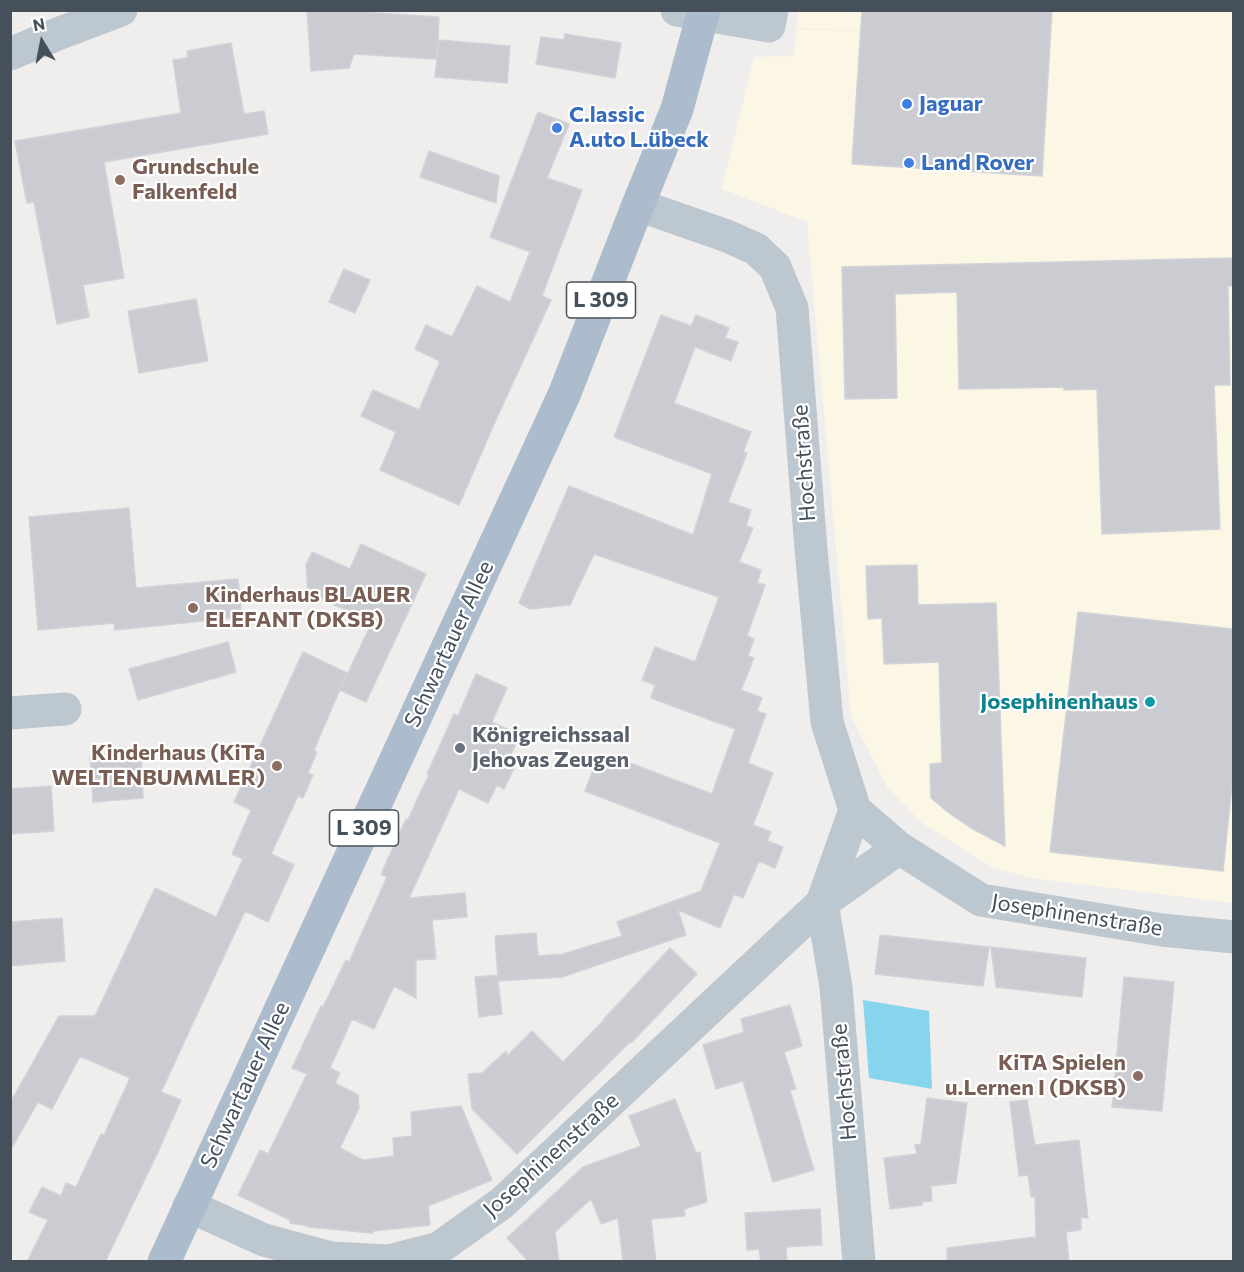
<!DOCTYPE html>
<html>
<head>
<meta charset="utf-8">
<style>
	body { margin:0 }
	#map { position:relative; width:1244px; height:1272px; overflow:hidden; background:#f0eded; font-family:Commissioner,sans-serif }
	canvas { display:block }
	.frame { position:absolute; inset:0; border:12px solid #45505b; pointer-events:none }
	.north { position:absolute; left:12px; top:12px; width:60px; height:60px; -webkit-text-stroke:4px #fff; paint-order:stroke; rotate:350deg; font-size:16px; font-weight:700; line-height:24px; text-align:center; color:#45505b }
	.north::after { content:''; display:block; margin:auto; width:21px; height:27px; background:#45505b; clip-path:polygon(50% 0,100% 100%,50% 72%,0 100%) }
</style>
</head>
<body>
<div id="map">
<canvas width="1244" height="1272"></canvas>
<div class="frame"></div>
<div class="north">N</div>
</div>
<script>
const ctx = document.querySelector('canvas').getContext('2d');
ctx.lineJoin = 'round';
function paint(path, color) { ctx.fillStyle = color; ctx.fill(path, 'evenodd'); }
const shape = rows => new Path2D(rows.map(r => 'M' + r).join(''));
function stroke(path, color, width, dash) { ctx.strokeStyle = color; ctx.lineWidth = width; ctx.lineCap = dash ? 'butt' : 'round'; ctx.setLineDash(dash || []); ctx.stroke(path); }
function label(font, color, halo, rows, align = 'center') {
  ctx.font = font + ' Commissioner,sans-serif'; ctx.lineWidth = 4.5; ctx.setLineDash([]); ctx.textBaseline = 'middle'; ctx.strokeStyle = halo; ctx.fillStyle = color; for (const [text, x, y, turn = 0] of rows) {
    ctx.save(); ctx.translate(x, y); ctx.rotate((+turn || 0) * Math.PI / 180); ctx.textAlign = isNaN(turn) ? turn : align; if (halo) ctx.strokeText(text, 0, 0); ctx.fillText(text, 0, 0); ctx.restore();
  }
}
paint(shape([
	[799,11,1233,11,1233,903,1030,878,990,866,922,823,887,787,851,716,807,222,722,189,754,57,794,56,796,29,979,36,797,28]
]), '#fcf6e5');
paint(shape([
	[863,1000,929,1011,932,1089,869,1078]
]), '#86d5ed');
const building = shape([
	[307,10,331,10,439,17,437,59,354,54,349,68,311,71,307,10],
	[862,10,1052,10,1042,176,852,164,862,10],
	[565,34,621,43,615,78,536,64,541,37,564,40,565,34],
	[439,40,510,46,507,83,435,77,439,40],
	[231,43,244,114,264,111,268,134,104,162,124,278,83,285,89,317,57,324,34,202,27,203,15,141,181,113,173,60,188,58,187,51,231,43],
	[538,112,569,124,547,178,582,190,542,296,551,300,495,422,459,505,380,470,396,432,361,416,373,390,419,410,440,361,415,349,426,325,452,337,477,286,510,302,530,252,490,237,538,112],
	[429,151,499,176,496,203,420,177,429,151],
	[1233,258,1233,286,1228,286,1230,385,1214,385,1220,529,1102,534,1097,389,1064,390,1064,387,959,389,957,292,895,294,897,398,845,399,842,267,1233,258],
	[344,269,370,280,355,313,329,302,344,269],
	[196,299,208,361,139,373,128,311,196,299],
	[661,315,691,326,696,315,729,328,725,338,738,342,731,361,695,347,674,403,751,432,743,452,747,453,728,502,751,510,746,526,753,528,739,562,761,570,757,583,765,585,747,636,754,639,748,656,754,658,741,690,762,698,757,711,766,714,748,763,773,773,753,825,771,832,767,841,783,847,775,868,759,861,743,898,734,894,720,928,678,910,686,935,562,977,498,981,502,1014,479,1017,475,977,498,975,498,978,495,936,536,933,538,956,563,954,622,936,617,922,701,891,720,843,585,791,597,759,614,757,712,794,735,729,651,698,655,685,642,680,655,647,695,662,719,597,594,554,570,605,530,609,519,603,569,486,693,535,712,474,614,437,661,315],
	[129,508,136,588,238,579,242,617,115,630,114,623,38,630,29,517,129,508],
	[361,544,426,574,366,702,340,690,372,622,308,593,306,565,312,552,350,569,361,544],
	[917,565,918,605,996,603,1005,846,971,828,949,813,931,798,930,764,942,763,939,662,884,664,882,618,868,619,866,566,917,565],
	[1078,612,1233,629,1233,775,1223,871,1050,852,1078,612],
	[228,642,236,672,138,700,129,669,228,642],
	[303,652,347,673,314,750,317,752,308,773,313,775,303,798,298,796,271,854,294,865,268,922,245,911,161,1092,181,1100,158,1152,105,1262,27,1262,48,1220,29,1212,42,1187,61,1196,66,1183,76,1187,101,1134,104,1135,130,1078,80,1056,52,1109,38,1102,10,1151,10,1103,59,1016,95,1016,155,888,216,917,243,859,232,854,251,810,234,802,303,652],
	[476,674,507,688,492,722,520,735,510,756,518,760,504,789,497,785,488,803,459,789,409,898,465,893,467,917,432,920,436,959,416,960,416,998,394,986,374,1029,352,1019,330,1068,340,1073,335,1083,358,1095,359,1108,340,1148,363,1160,394,1156,393,1138,412,1136,411,1112,461,1106,492,1180,428,1206,430,1225,374,1231,372,1233,308,1227,308,1226,290,1223,290,1220,238,1195,260,1150,268,1154,307,1074,292,1068,321,1006,323,1007,346,960,349,962,387,877,381,874,406,819,408,820,419,795,429,775,427,774,454,714,458,716,476,674],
	[141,752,143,798,93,802,90,755,141,752],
	[51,786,54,831,10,834,10,789,51,786],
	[62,918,65,961,10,966,10,922,62,918],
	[880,935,989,947,983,986,875,974,880,935],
	[991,947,1086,958,1082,997,996,987,991,947],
	[670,948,697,974,631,1043,630,1042,517,1154,472,1109,468,1074,482,1073,506,1051,507,1056,532,1031,563,1062,605,1019,604,1019,670,948],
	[1124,977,1174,982,1162,1111,1112,1107,1124,977],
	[790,1005,802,1046,784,1052,796,1089,790,1090,814,1170,773,1182,743,1081,716,1089,703,1045,744,1032,741,1019,790,1005],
	[927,1098,967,1103,956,1183,931,1186,932,1201,922,1202,922,1205,890,1209,884,1158,917,1154,915,1145,921,1144,927,1098],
	[675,1099,696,1153,700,1152,707,1202,684,1209,685,1216,651,1219,656,1262,623,1262,618,1218,601,1224,591,1199,555,1232,559,1262,529,1262,507,1238,583,1167,641,1146,629,1116,675,1099],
	[1027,1100,1035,1145,1079,1140,1088,1218,1081,1217,1081,1230,1066,1232,1069,1262,947,1262,947,1248,1036,1237,1035,1197,1031,1197,1028,1175,1019,1176,1010,1102,1027,1100],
	[820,1209,822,1245,786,1247,787,1262,761,1262,759,1249,747,1250,745,1213,820,1209]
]);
paint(building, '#caccd2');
stroke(building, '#d1d3d9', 1.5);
stroke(shape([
	[677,10,769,26,772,10],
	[10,54,60,33,121,10],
	[638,205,727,236,756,249,775,267,792,308,811,549,827,722,855,810,899,848,981,900,1162,930,1234,937],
	[10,713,65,709],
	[855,810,822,903,836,987,859,1262],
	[189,1206,264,1240,331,1258,389,1261,439,1248,502,1203,822,903,899,848]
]), '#bdc7d0', 33);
stroke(shape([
	[164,1262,564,395,638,205,677,109,704,10]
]), '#acbccd', 33);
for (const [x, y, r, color] of [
	[907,104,6,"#3f7fe0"],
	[557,128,6,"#3f7fe0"],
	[909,163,6,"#3f7fe0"],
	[120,180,6,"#8d6e63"],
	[193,608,6,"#8d6e63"],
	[1150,702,6,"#0f9aa8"],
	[460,748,6,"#6b7280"],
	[277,766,6,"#8d6e63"],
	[1138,1076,6,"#8d6e63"]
]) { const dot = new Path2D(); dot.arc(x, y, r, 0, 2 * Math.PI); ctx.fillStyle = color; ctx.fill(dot); stroke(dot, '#fff', 2); }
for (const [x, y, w] of [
	[601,300,69],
	[364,828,69]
]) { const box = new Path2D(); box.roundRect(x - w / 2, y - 18, w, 36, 4.5); ctx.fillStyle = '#fff'; ctx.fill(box); stroke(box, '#45505b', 1.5); }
label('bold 21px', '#45505b', null, [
	["L 309",601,300],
	["L 309",364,828]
]);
label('bold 22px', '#366cbe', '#fff', [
	["Jaguar",919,104],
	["C.lassic",569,115],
	["A.uto L.übeck",569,140],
	["Land Rover",921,163]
], 'left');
label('bold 22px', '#785e54', '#fff', [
	["Grundschule",132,167],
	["Falkenfeld",132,192],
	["Kinderhaus BLAUER",205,595],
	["ELEFANT (DKSB)",205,620],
	["Kinderhaus (KiTa",265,753,"right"],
	["WELTENBUMMLER)",265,778,"right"],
	["KiTA Spielen",1126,1063,"right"],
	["u.Lernen I (DKSB)",1126,1088,"right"]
], 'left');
label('22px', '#45505b', '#fff', [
	["Hochstraße",804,463,-94],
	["Schwartauer Allee",449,644,-65],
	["Josephinenstraße",1077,915,9],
	["Hochstraße",844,1082,-95],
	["Schwartauer Allee",245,1085,-65],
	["Josephinenstraße",551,1155,-42]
]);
label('bold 22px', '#0d838f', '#fff', [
	["Josephinenhaus",1138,702]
], 'right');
label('bold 22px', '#5b616d', '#fff', [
	["Königreichssaal",472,735],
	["Jehovas Zeugen",472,760]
], 'left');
</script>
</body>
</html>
